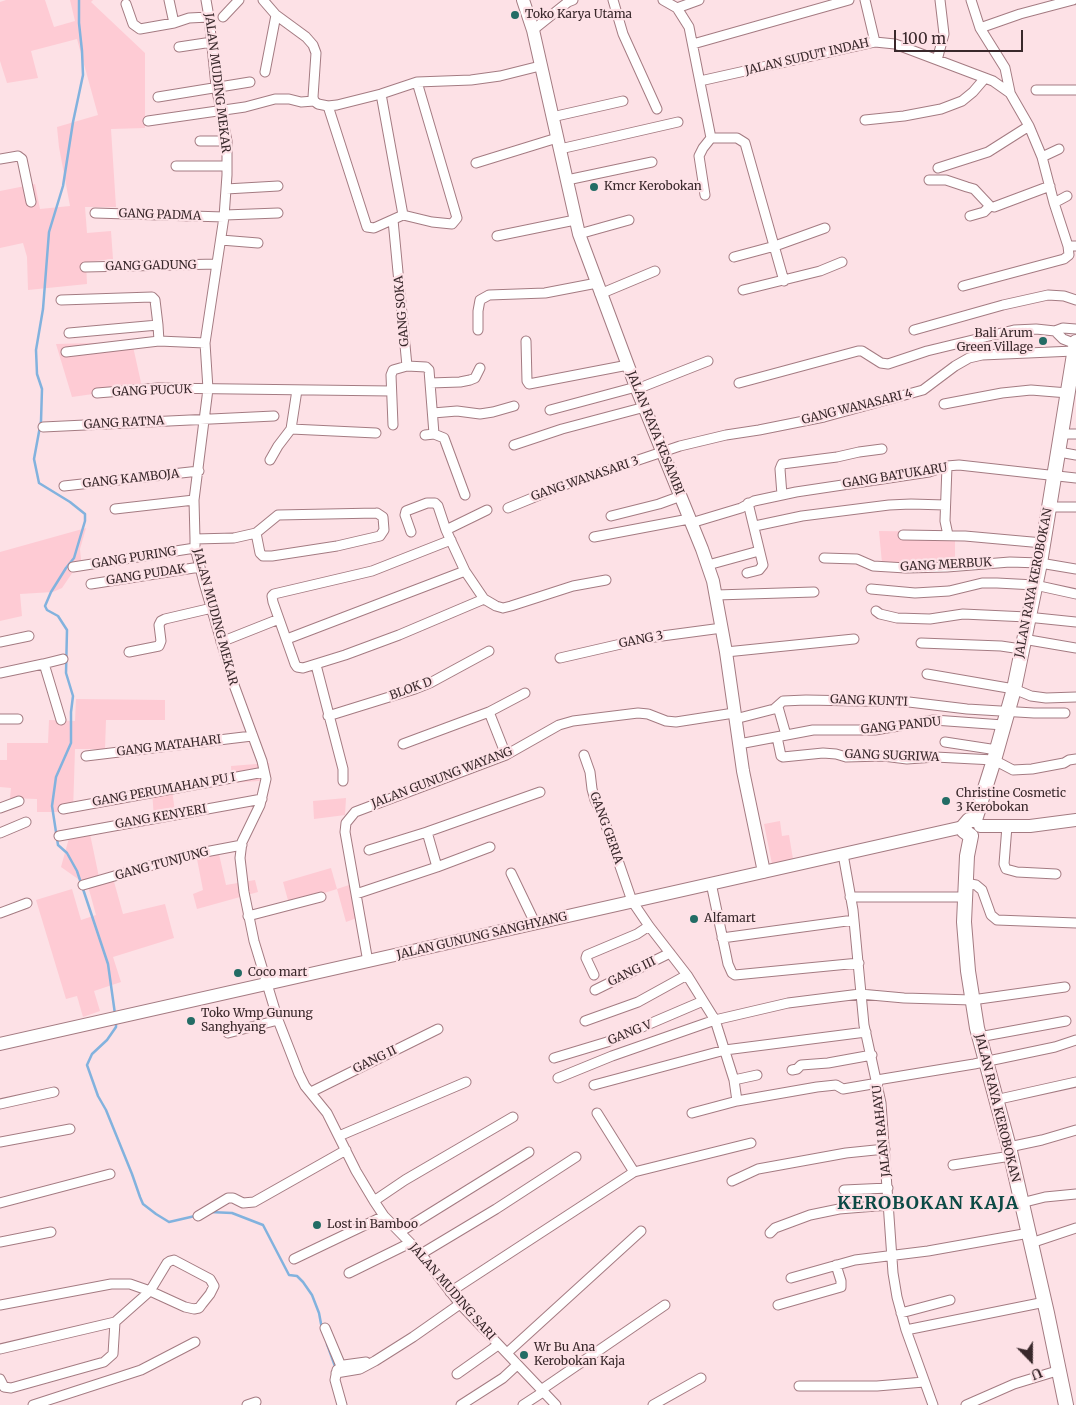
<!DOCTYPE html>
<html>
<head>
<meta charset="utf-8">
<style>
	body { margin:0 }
	#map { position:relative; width:1076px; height:1405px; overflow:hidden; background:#fde1e6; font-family:Merriweather,serif }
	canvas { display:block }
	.north { position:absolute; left:1006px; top:1335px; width:50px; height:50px; -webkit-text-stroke:4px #fde1e6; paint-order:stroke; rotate:158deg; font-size:14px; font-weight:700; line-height:20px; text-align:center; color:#39282b }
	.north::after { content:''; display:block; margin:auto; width:18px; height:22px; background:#39282b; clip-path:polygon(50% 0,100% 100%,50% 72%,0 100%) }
	.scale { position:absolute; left:894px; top:30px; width:129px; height:22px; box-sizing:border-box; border:2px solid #39282b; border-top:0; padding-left:6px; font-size:15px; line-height:18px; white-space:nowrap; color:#39282b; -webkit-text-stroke:4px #fde1e6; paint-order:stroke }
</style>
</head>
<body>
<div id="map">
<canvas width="1076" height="1405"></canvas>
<div class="north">U</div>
<div class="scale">100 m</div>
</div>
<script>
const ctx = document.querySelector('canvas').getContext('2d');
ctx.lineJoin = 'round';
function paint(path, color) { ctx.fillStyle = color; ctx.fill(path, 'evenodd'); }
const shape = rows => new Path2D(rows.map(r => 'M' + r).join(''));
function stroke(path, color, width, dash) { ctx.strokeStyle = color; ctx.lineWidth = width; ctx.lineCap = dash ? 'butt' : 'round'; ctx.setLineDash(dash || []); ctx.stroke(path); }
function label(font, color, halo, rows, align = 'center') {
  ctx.font = font + ' Merriweather,serif'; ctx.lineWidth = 4.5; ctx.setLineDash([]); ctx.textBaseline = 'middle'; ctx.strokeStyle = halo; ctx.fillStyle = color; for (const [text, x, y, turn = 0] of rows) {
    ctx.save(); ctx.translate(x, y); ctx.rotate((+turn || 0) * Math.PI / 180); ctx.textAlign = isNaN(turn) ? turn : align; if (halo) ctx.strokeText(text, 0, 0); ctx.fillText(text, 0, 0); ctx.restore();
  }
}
paint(shape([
	[6,0,45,0,54,27,75,21,70,0,93,0,91,2,145,53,145,128,111,129,116,207,85,207,87,233,111,231,113,259,86,262,87,284,28,290,27,257,23,243,0,248,0,191,35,184,40,209,70,206,59,147,57,127,98,115,77,39,31,51,38,78,7,83,0,61,0,2],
	[132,342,142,387,72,397,56,344],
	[86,528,80,549,81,560,62,588,53,592,20,594,22,616,0,621,0,552],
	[879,531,955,532,955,563,882,563],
	[76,699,165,700,165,720,106,720,105,749,75,749,73,812,37,812,37,799,10,798,11,788,0,787,0,760,7,760,7,743,48,743,49,720,75,721],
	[269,763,271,780,232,783,231,766],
	[152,790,172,790,175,812,154,819],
	[346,798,345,815,314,819,313,801],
	[780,821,782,836,789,835,794,865,773,869,764,824],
	[90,834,100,882,113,878,123,914,165,904,174,938,113,957,121,982,94,991,100,1011,83,1017,77,996,66,999,36,900,72,889,81,920,96,915,88,886,61,867,69,838],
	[219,854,226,885,255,880,258,892,197,909,193,894,203,890,197,859],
	[331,868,337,889,358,882,365,915,346,922,337,889,289,904,283,882]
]), '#fecbd4');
stroke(shape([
	[79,0,79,23,82,51,83,75,73,122,63,186,49,232,43,309,36,350,37,374,42,389,41,421,34,459,39,483,70,502,85,514,85,521,74,558,66,568,51,592,45,606,47,610,58,616,67,630,66,673,73,696,71,712,71,743,56,777,52,806,58,845,67,853,77,871,108,964,115,1014],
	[116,1022,116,1027,107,1040,92,1054,87,1065,98,1096,106,1110,132,1174,140,1197,143,1204,156,1214,169,1222,195,1216],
	[210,1212,232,1213,263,1225,289,1275,297,1276,303,1282,312,1295,319,1313,322,1329],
	[327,1344,336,1369]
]), '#82b2de', 2.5);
const street = shape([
	[169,0,174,23],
	[206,0,209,17,216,86,227,141,227,175,224,217,205,343,208,389,194,500,195,539,195,548,204,583,234,685,262,761,266,779,260,805,242,842,240,858,244,892,254,941,278,1020,299,1074,305,1086,327,1113,356,1171,374,1201,384,1216,421,1254,460,1304,556,1405],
	[263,0,276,15,306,37,313,45,316,53,313,97,314,101],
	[613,0,623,34,657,109],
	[663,0,677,8,689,27,711,138],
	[865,0,875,42],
	[971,0,980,28,1005,68,1010,92],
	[126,4,133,24,140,29,174,23,189,18,209,17],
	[677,8,699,0],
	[223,17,239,0],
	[980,28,1020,14,1073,0],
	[533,30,568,2,573,0],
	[693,44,849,0],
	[179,47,212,42],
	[937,60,944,34,940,0],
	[265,72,276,15],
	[700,81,875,42,895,44,993,81,1010,93,1029,126,1042,157,1054,203,1068,246,1076,246],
	[1036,90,1076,90],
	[381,94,403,215],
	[158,97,250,82],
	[328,106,367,227,374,228,403,215,432,222,452,224,457,218,417,82],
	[552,117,623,101],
	[865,120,904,116,941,109,962,101,973,92,985,78],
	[148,121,245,107,275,99,289,99,301,102,314,101,318,104,328,106,337,105,381,94,417,82,471,80,500,76,540,66],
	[711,138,737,138,745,143,784,281],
	[200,141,227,141],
	[560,149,678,122],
	[1042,157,1059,149],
	[0,159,18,156,22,159,31,202],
	[476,163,557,138],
	[176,166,227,166],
	[938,168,988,152,1029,126],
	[567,180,652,162],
	[929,180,946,180,967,187,974,189,990,206,994,207,1050,186],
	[226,189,278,186],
	[705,195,699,156,703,148,711,138],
	[1054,203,1067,196],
	[95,213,224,217],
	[225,215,278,213],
	[970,216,984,212,990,206],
	[393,220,407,366],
	[579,234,629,220],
	[497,236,575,220],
	[221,240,258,243],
	[734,257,775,246,825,228],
	[85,267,217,264],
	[963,286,1064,259,1069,255,1068,246],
	[743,290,820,271,842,262],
	[600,294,655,271],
	[61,300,152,297,155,300,158,325],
	[478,330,478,311,480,300,489,295,545,293,597,283],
	[914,330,1003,305,1048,295,1064,296,1076,300],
	[1055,331,1063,339,1076,344],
	[69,333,158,325,159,341,205,343],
	[526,341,527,381,529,384,628,365],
	[66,352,159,341],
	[430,383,460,382,470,380,475,378,480,368],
	[739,383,858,351,862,351,881,363,888,364,927,351,1014,330,1036,329,1055,331,1063,328,1076,329],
	[637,389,708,361],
	[97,393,158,388,391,391],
	[944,404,1002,393,1031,390,1068,393],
	[550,410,636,387],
	[433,413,457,411,480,414,493,412,514,406],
	[393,425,391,375,393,370,407,366,426,367,429,370,434,434],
	[43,427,274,416],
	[291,429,376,433],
	[1062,434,1076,434],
	[425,435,434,434,444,438,465,495],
	[514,445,562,429,645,407],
	[1059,452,1076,455],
	[270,460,278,446,291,429,297,390],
	[947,466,945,521,948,535],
	[64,486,199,471],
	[782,495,780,469,782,464,837,457,859,452,882,449],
	[1049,507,1076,507],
	[508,508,564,485,680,446,726,435,759,430,824,417,923,390,955,366,969,358,982,355,1074,351],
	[115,509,194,500],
	[377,513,383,517,384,530,380,536,337,546,272,556,263,556,260,553,256,533,278,515,377,513],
	[611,516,659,504,681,496],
	[691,523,741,508,754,501,796,492,929,472,947,466,959,465,1076,478],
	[755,526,802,516,889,505,911,504,945,505],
	[446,530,487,510],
	[411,532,405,515,406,511,427,503,435,503,438,506,446,530,465,571,484,599,496,606,503,608,511,606,573,586,606,580],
	[903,535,965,536,1043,543],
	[594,537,689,519],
	[195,539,234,538,256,533],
	[451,540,372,571,274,594,272,596,273,602,295,664,297,667,303,668,345,655,399,635,484,599],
	[824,558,857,559,873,566,906,568,947,567,1010,562,1040,563,1076,569],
	[708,565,759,551],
	[73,567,195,548],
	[747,573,759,570,763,565,748,503],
	[91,584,200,567],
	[871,589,915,593,949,591,982,583,997,583,1035,585,1076,594],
	[716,595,814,592],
	[876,611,880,614,897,618,930,619,963,614,1027,617,1076,622],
	[287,639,465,571],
	[1023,639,1076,648],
	[0,642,29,636],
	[221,642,279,619],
	[921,643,1001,646,1021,649],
	[129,652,159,646,161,641,159,625,161,621,165,619,212,608],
	[726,652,854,639],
	[560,658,647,638,722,628],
	[43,664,63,659],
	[316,665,343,769,343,781],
	[0,673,43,664,45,667,61,720],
	[927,674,1014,689,1031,696,1046,698,1076,697],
	[778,707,786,735],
	[489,712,506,755],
	[328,716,415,689,430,683,489,651],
	[0,719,18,719],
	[735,719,774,709,783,701,806,700,909,702,967,709,1034,713,1065,713],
	[777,737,781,756,783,757,823,753,836,754,846,757,883,756,907,759,935,757,994,760,1013,770,1032,769,1064,763,1069,760,1076,759],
	[945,742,997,750],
	[403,744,489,712,525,693],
	[739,744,813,730,875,730,934,720,1003,725],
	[584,755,590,772,592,789,595,800,602,814,632,901,649,926,687,975,715,1020,734,1080,737,1101],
	[86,756,252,736],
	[0,808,19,801],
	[63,809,264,772],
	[1007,826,1004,864,1006,869,1017,872,1056,874],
	[427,832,540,792],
	[0,833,26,822],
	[59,836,262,799],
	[369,850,427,832,437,867],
	[843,854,853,910,864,1025,881,1103,893,1273,897,1297,906,1330,933,1405],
	[511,873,535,923],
	[711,883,728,964,732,973,735,975,859,963],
	[965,883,976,885,982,890,991,915,997,920,1076,923],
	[83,885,184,856,242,845],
	[356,894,437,867,490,847],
	[850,897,965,897],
	[0,913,27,903],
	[248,916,321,897],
	[722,938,854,920],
	[368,962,345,832,346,823,355,812,506,755,559,725,573,721,638,713,648,714,666,721,676,722,734,713],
	[594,975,586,958,587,955,637,934,649,926],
	[595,990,670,953],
	[585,1021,638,1002,687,975],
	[228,1033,278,1020],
	[979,1037,1066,1021],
	[554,1058,607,1042,703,1001],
	[792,1070,797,1069,801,1065,828,1063,872,1055],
	[558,1078,612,1056,715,1020,788,1003,860,994,904,998,972,1000,1065,987],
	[734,1080,757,1075],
	[877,1080,974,1064,1055,1047,1076,1040],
	[594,1085,725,1050,866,1032],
	[311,1092,438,1029],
	[995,1100,1076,1082],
	[0,1104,54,1092],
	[597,1113,634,1172],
	[692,1113,737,1101,817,1087,836,1085,843,1089,878,1083],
	[339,1136,466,1082],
	[0,1142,70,1129],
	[1009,1147,1042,1140,1076,1130],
	[953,1165,1011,1156],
	[732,1181,758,1169,846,1153,885,1149],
	[844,1190,888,1188],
	[374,1201,405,1180,513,1117],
	[0,1203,110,1174],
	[1021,1203,1045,1197,1076,1194],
	[198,1216,228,1198,233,1198,243,1203,254,1202,346,1150],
	[400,1232,529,1152],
	[770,1233,775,1228,810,1215,839,1209,889,1205],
	[0,1242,51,1232],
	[1031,1243,1076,1228],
	[421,1254,496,1209,576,1157],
	[294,1259,384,1216],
	[349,1273,410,1243],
	[791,1278,855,1260,928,1251,1029,1233],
	[450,1292,634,1172,751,1143],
	[0,1305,111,1284,130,1284,150,1291,185,1307,194,1309,199,1308,202,1304,210,1294,214,1286,210,1279,174,1260,170,1261,167,1263,150,1291,115,1322,0,1349],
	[778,1305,841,1287,841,1281,836,1265],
	[901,1313,950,1300],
	[325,1328,341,1366],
	[906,1330,1045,1302],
	[507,1353,641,1231],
	[336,1373,360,1369,375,1361,413,1337,460,1304],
	[457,1374,498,1345],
	[0,1379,4,1387,11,1388,104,1362,113,1354,115,1322],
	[799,1386,877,1386,924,1382],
	[541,1390,665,1305],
	[33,1405,141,1370,195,1342],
	[247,1405,256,1402],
	[342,1405,335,1380,337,1370,344,1365,366,1362],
	[461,1405,503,1378,517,1365],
	[523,1405,543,1392],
	[653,1405,701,1378],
	[966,1405,1014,1384,1060,1370]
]);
const secondary = shape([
	[523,0,533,30,579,234,636,387,702,549,713,581,726,652,743,771,764,872],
	[980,826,1030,826,1076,820],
	[0,1044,963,827]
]);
const primary = shape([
	[975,820,994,760,1014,689,1040,563,1076,342],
	[971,836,967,856,964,922,968,971,977,1028,1009,1147,1047,1313,1066,1405],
	[971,836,964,831,963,827,969,820,975,820]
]);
stroke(street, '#a47b82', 11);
stroke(secondary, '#a47b82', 14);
stroke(primary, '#a47b82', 16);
stroke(street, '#fff', 9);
stroke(secondary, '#fff', 12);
stroke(primary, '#fff', 14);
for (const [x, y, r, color] of [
	[515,15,5,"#236c65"],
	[594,187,5,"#236c65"],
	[1043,341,5,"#236c65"],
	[946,801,5,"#236c65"],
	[694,919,5,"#236c65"],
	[238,973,5,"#236c65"],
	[191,1021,5,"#236c65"],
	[317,1225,5,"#236c65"],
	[524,1355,5,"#236c65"]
]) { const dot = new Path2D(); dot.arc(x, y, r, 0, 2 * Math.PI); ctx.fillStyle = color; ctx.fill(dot); stroke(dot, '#fde1e6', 2); }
label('12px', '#39282b', '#fde1e6', [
	["Toko Karya Utama",525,15],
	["Kmcr Kerobokan",604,187],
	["Bali Arum",1033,334,"right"],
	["Green Village",1033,348,"right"],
	["Christine Cosmetic",956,794],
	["3 Kerobokan",956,808],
	["Alfamart",704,919],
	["Coco mart",248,973],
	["Toko Wmp Gunung",201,1014],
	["Sanghyang",201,1028],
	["Lost in Bamboo",327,1225],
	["Wr Bu Ana",534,1348],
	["Kerobokan Kaja",534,1362]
], 'left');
label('12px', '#39282b', '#fde1e6', [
	["JALAN SUDUT INDAH",807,57,-13],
	["JALAN MUDING MEKAR",217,83,83],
	["GANG PADMA",160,215,2],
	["GANG GADUNG",151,266,-1],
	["GANG SOKA",402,311,-95],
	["GANG PUCUK",152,391,-2],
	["GANG WANASARI 4",857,407,-14],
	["GANG RATNA",124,423,-3],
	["JALAN RAYA KESAMBI",655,433,68],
	["GANG BATUKARU",895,476,-9],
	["GANG KAMBOJA",131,479,-6],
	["GANG WANASARI 3",585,479,-19],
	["GANG PURING",134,558,-9],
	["GANG MERBUK",946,565,-3],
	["GANG PUDAK",146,575,-9],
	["JALAN RAYA KEROBOKAN",1034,583,-79],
	["JALAN MUDING MEKAR",215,617,75],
	["GANG 3",641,640,-11],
	["BLOK D",411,689,-20],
	["GANG KUNTI",869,701,2],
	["GANG PANDU",901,726,-6],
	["GANG MATAHARI",169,746,-7],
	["GANG SUGRIWA",892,756,2],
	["JALAN GUNUNG WAYANG",442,778,-21],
	["GANG PERUMAHAN PU I",164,790,-10],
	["GANG KENYERI",161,817,-10],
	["GANG GERIA",606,828,70],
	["GANG TUNJUNG",162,864,-15],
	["JALAN GUNUNG SANGHYANG",482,936,-13],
	["GANG III",632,972,-26],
	["GANG V",630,1033,-22],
	["GANG II",375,1060,-26],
	["JALAN RAYA KEROBOKAN",997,1108,76],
	["JALAN RAHAYU",882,1131,-96],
	["JALAN MUDING SARI",452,1292,49]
]);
ctx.letterSpacing = '1px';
label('bold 18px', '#0c4a45', '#fde1e6', [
	["KEROBOKAN KAJA",928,1204]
]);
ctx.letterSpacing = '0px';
</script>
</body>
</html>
